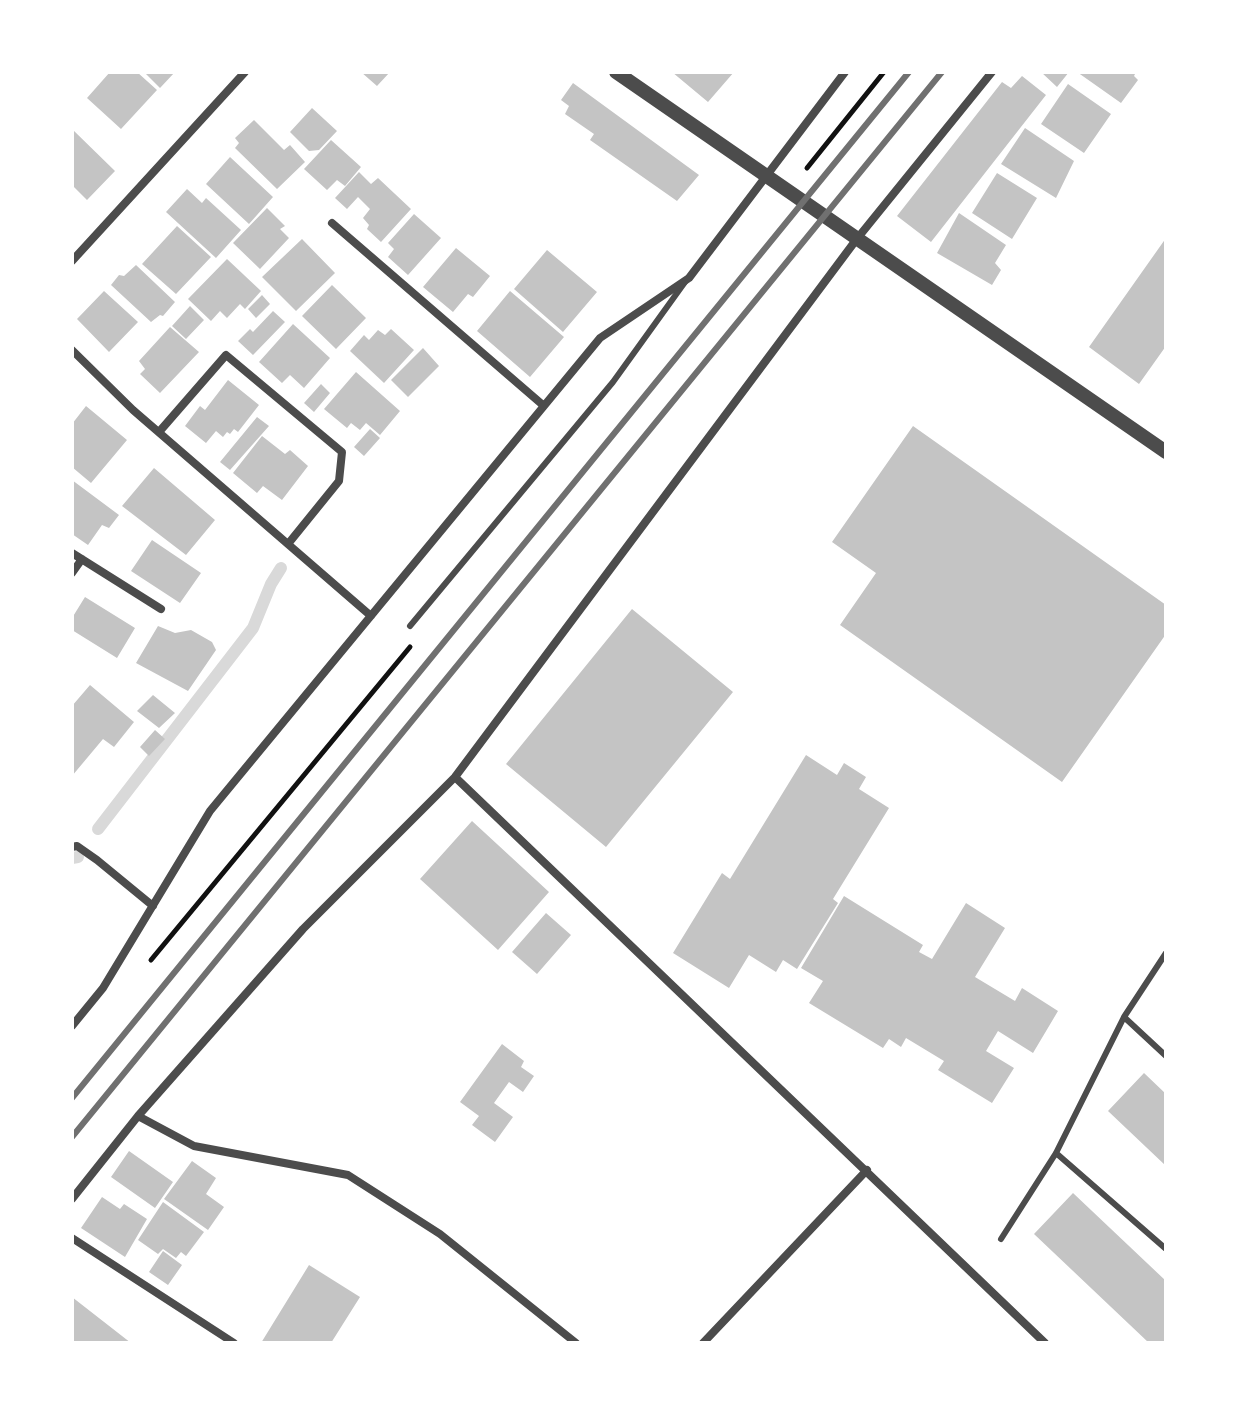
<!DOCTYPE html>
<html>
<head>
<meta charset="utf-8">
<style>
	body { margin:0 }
	#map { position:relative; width:1238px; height:1415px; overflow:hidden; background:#fff; font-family:"Fira Sans Condensed",sans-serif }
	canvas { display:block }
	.frame { position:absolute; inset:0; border:74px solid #fff; pointer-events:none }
</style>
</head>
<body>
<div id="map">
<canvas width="1238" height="1415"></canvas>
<div class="frame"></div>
</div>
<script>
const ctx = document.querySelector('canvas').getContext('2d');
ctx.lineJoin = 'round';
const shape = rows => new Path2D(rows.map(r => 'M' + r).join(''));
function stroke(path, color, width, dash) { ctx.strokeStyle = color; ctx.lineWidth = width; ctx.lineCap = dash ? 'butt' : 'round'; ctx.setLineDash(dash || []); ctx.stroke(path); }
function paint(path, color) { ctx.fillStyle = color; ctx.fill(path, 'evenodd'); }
stroke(shape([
	[98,829,253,628,271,584,281,568],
	[72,858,78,857]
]), '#d9d9d9', 12);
paint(shape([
	[110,72,137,72,157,90,121,129,87,98],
	[144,72,175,72,160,88],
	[361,72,390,72,377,86],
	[672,72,734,72,708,102],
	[1041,72,1069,72,1057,87],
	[1077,72,1136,72,1134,76,1138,80,1121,103],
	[1022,76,1046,95,931,242,897,216,1002,82,1011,88],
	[573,83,699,175,677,201,590,140,594,134,565,114,569,106,561,100],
	[1068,84,1111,114,1084,153,1041,124],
	[312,108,337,131,319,150,309,151,290,132],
	[254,120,284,150,290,145,305,162,277,189,235,148,239,143,235,138],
	[1025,128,1074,161,1056,198,1001,164],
	[72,129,115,171,87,200,72,185],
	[331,140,361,167,345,186,337,180,327,190,304,169],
	[230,157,273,197,249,224,206,184],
	[359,172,371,184,378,178,411,209,381,242,367,229,369,225,363,218,370,209,358,197,347,209,335,198],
	[997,173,1037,198,1012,239,972,213],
	[187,189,202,203,206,198,241,230,216,258,166,212],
	[267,208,285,226,280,229,289,238,260,269,233,243],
	[959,213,1006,245,995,263,1001,270,992,285,937,253],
	[414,214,441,238,408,275,388,257,394,249,388,243],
	[177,226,211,257,176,294,142,264],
	[1166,238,1166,346,1139,384,1089,347],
	[302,239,335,273,296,311,262,277],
	[456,248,490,276,473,297,468,294,453,312,423,287],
	[547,250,597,292,563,332,514,289],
	[227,259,261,291,245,309,240,304,227,318,220,311,211,321,188,299],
	[136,265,175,302,163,316,160,315,151,322,111,285,119,275,124,276],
	[332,285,366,318,336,349,302,316],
	[104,291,138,322,109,352,77,319],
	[510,291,564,337,530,377,477,331],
	[262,295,270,304,256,318,248,309],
	[190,306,204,320,186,339,172,326],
	[273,311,285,322,253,355,238,341,250,329,253,332],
	[293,324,330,358,304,388,290,375,282,383,259,362],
	[170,327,199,352,160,393,140,374,145,369,139,361],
	[391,329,414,350,384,383,350,351,364,335,369,340,378,330,385,335],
	[423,348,439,366,408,397,391,380],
	[356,372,400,411,380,435,366,423,360,430,351,423,347,428,324,409],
	[228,380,259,405,238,432,234,429,230,434,227,432,223,437,216,431,206,443,185,426,200,406,205,410],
	[321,384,330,393,314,412,304,403],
	[86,406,127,440,91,483,72,467,72,424],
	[257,417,269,426,230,470,220,462],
	[913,426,1166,605,1166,634,1062,782,840,625,876,573,832,542],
	[370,429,380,438,364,456,354,447],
	[262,436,285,454,290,450,308,466,282,500,263,486,257,493,233,473],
	[154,468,215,520,186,555,122,506],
	[72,480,119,515,109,528,102,525,88,545,72,534],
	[152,540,201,573,180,603,131,571],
	[85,597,135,628,117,658,72,630,72,618],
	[632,609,733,692,606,847,506,764],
	[158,626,175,633,191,630,212,642,216,650,188,691,136,663],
	[90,685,134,722,114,747,103,739,72,776,72,706],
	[153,695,175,713,159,728,137,711],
	[155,730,165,739,149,756,140,747],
	[806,755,837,775,844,763,866,777,859,789,889,808,833,899,838,903,797,969,783,960,776,972,749,955,729,988,673,953,722,873,730,879],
	[472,821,549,892,498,950,420,879],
	[844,896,923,945,919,952,932,959,966,903,1005,928,975,977,1015,1001,1022,988,1058,1011,1033,1053,998,1031,986,1051,1014,1068,992,1103,938,1070,944,1061,906,1038,901,1047,889,1039,883,1048,809,1003,823,981,801,968],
	[546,913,571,935,537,974,512,952],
	[502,1044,524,1061,521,1067,534,1076,523,1092,509,1082,494,1103,513,1117,495,1142,472,1125,479,1116,460,1102],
	[1144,1073,1166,1094,1166,1166,1108,1111],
	[129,1151,173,1182,155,1208,111,1177],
	[192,1161,216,1178,206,1194,224,1207,208,1230,164,1199],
	[1073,1193,1166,1281,1166,1343,1149,1343,1034,1234],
	[102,1197,120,1209,124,1204,147,1219,125,1257,81,1228],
	[163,1202,204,1232,186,1256,181,1252,176,1258,163,1249,158,1254,138,1240],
	[163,1251,182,1265,168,1285,149,1272],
	[309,1265,360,1297,331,1343,261,1343],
	[72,1297,131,1343,72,1343]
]), '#c4c4c4');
stroke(shape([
	[807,168,884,72],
	[151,960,410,647]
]), '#111', 5);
stroke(shape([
	[410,626,613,382,685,282],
	[1124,1017,1166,1056],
	[1056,1153,1166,1249],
	[1001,1239,1056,1153,1124,1017,1166,953]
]), '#4c4c4c', 6);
stroke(shape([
	[332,223,544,406],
	[72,261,245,72],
	[72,350,133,410,371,616],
	[159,432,226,355,342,452,339,481,288,544],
	[72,553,161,609],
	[72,573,82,559],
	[455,777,1045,1343],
	[72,847,77,846,97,860,153,906],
	[72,1026,103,988,210,811,600,338,689,278,845,72],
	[138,1116,194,1146,348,1175,440,1234,576,1343],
	[72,1199,138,1116,303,929,455,777,856,240,992,72],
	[72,1238,234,1343],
	[703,1343,867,1170]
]), '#4c4c4c', 8);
stroke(shape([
	[616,72,1166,452]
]), '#4c4c4c', 14);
stroke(shape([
	[72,1098,909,72],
	[72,1137,942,72]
]), '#707070', 6);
</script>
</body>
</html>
